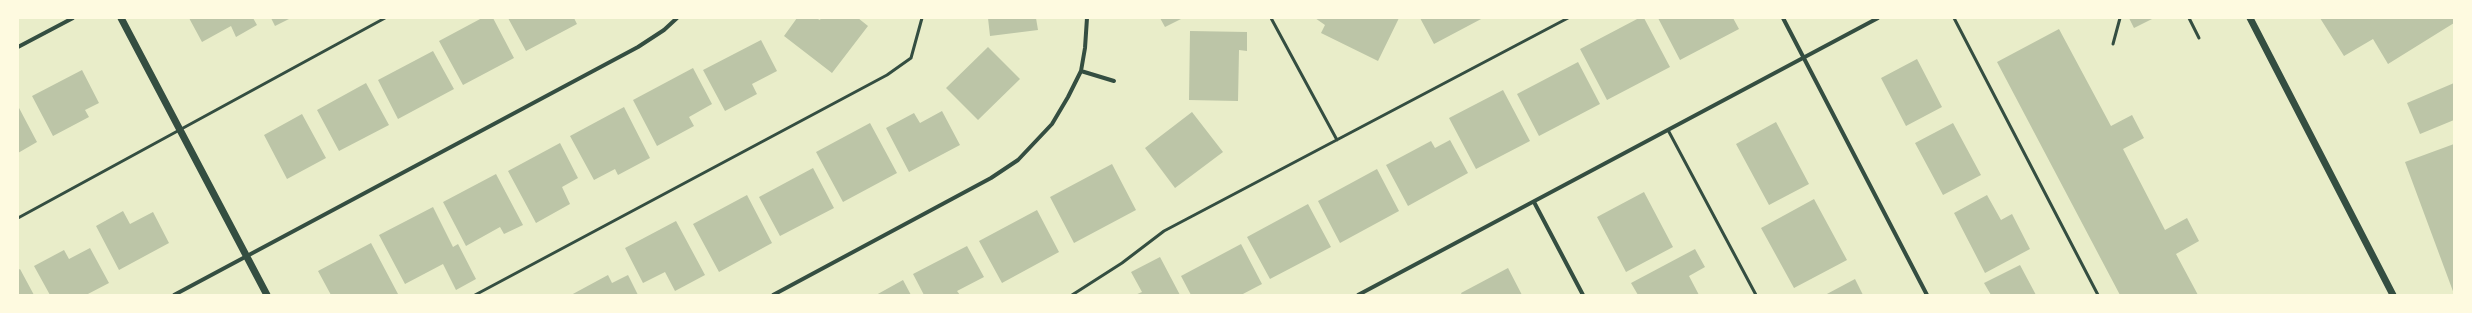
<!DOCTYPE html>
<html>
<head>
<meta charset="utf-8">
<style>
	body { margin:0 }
	#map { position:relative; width:2472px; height:313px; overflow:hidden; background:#e9edc9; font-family:Arial,sans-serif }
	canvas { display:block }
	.frame { position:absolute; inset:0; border:19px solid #fefae0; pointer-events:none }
</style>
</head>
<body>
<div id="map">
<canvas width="2472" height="313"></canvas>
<div class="frame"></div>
</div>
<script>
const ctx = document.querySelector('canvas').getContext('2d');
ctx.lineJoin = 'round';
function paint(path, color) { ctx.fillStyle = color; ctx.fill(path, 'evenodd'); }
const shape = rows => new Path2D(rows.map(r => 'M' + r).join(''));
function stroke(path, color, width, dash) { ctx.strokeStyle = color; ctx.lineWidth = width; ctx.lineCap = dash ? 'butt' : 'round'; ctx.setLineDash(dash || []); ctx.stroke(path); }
paint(shape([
	[189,18,253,18,257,25,236,37,231,26,202,42],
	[271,18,291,18,275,26],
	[482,18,493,18,514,58,463,85,439,41],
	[508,18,574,18,577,24,526,51],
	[797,18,816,18,820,20,821,18,858,18,868,26,832,73,784,36],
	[988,18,1036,18,1038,30,990,36],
	[1160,18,1183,18,1165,27],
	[1315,18,1399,18,1378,61,1321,33,1325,25],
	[1420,18,1483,18,1434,44],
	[1639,18,1644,18,1670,67,1607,100,1580,49],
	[1658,18,1733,18,1739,29,1680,60],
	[2129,18,2154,18,2134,28],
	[2320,18,2454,18,2454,23,2388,64,2373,39,2344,56],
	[2059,29,2111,126,2132,115,2144,138,2123,149,2165,230,2187,218,2199,241,2176,254,2198,295,2120,295,1997,62],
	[1190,31,1247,32,1247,51,1239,50,1238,101,1189,100],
	[761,40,777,71,752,84,757,94,725,111,703,70],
	[988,47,1020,79,978,120,946,88],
	[433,51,454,89,398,119,378,80],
	[1917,59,1942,107,1906,126,1881,78],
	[1578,62,1600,104,1539,136,1517,94],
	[693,68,712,104,689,117,694,126,657,146,633,100],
	[82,70,99,103,85,110,89,117,53,136,32,96],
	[366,83,389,125,339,151,317,110],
	[2454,83,2454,120,2420,134,2407,103],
	[1503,90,1530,141,1476,169,1449,118],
	[18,106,37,142,18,153],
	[624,107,650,158,618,175,615,169,594,180,570,136],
	[942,111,960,145,909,172,886,128,914,113,920,123],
	[1192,112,1223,152,1175,188,1145,148],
	[302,114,326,158,287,179,264,135],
	[1776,122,1809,184,1769,205,1736,144],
	[870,123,897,173,843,202,816,152],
	[1953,123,1981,175,1943,195,1915,143],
	[1450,140,1468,173,1408,206,1386,165,1431,141,1435,148],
	[560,143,578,178,562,187,570,204,536,223,508,171],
	[2454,144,2454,294,2405,162],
	[1112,164,1136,210,1074,243,1050,197],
	[813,168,834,208,780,236,759,197],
	[1377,169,1399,211,1340,243,1318,201],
	[496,174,523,225,504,234,500,227,466,246,443,202],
	[1644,192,1673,247,1626,272,1597,217],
	[747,195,772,243,719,272,693,224],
	[1987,195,2001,220,2012,214,2030,249,1985,273,1954,213],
	[1814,199,1847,260,1794,288,1761,228],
	[1308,204,1331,247,1270,279,1247,237],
	[433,207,453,247,458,244,476,279,456,290,443,264,405,284,379,235],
	[1037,210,1059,252,1002,283,979,241],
	[123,211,130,224,153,212,169,243,119,270,96,226],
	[676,221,705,275,675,291,665,272,643,283,625,248],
	[371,243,398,294,331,295,318,271],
	[1241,244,1262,284,1241,295,1191,295,1181,276],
	[967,246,984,277,957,291,960,295,924,295,913,274],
	[90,248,109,283,86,295,50,295,34,266,64,250,69,259],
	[1695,249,1705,267,1689,276,1699,295,1638,295,1631,283],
	[1160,257,1180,295,1135,295,1142,292,1131,272],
	[2020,265,2036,295,1991,295,1984,283],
	[1508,268,1522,295,1462,295,1461,293],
	[20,269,34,295,18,295,18,270],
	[608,275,612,283,628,275,638,295,571,295],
	[1855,279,1863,295,1825,295],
	[903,280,911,295,876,295]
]), '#bcc5a7');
stroke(shape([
	[1271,18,1337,140],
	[1954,18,2098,295],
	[2189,18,2199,38],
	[2113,44,2120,18],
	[1668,130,1756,295],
	[18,218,385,18],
	[475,295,887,75,911,58,922,18],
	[1072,295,1122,263,1164,231,1568,18]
]), '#344e41', 3);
stroke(shape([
	[1783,18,1927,295],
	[18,47,73,18],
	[1081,71,1114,81],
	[1534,202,1583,295],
	[174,295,638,47,664,30,677,18],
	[773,295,991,178,1018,160,1052,124,1068,97,1081,71,1085,48,1087,18],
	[1358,295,1878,18]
]), '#344e41', 4);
stroke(shape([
	[121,18,267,295],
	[2250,18,2393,295]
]), '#344e41', 7);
</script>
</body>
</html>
